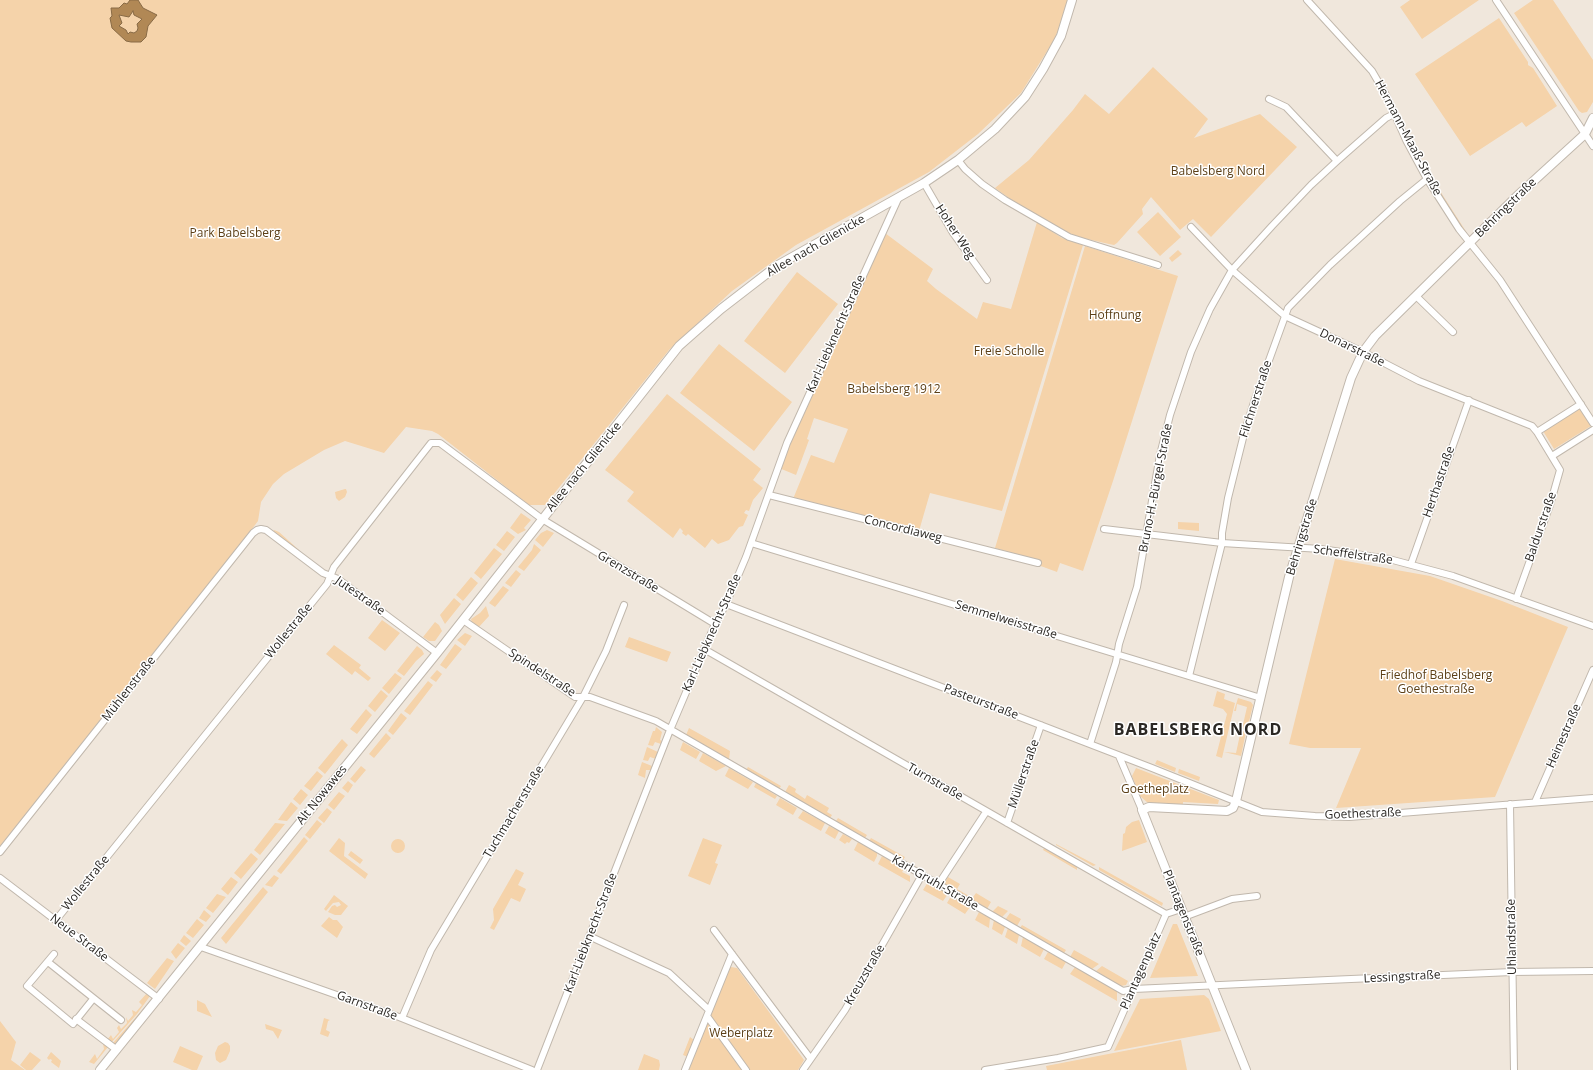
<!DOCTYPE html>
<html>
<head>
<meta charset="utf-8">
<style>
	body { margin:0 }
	canvas { display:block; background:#f0e7dc }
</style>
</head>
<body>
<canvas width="1593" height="1070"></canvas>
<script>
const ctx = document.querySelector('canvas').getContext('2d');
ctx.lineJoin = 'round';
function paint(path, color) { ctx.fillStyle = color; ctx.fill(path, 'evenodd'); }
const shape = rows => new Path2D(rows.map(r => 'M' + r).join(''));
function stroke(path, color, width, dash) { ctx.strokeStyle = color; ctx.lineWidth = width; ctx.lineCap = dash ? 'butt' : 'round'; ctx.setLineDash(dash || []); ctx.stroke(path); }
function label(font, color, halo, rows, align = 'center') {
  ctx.font = font + ' "Open Sans",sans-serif'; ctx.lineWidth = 3; ctx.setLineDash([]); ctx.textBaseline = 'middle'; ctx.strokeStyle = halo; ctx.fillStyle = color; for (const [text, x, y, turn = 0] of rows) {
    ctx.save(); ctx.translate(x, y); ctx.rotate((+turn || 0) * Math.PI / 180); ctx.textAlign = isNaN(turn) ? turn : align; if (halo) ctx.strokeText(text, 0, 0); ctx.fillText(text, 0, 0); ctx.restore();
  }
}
paint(shape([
	[0,0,1068,0,1064,16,1054,40,1021,93,978,134,929,172,796,245,732,291,669,350,545,505,529,505,438,434,432,431,406,427,384,453,345,441,324,450,284,474,273,484,261,502,258,521,252,529,0,846],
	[1410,0,1479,0,1422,39,1400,7],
	[1533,0,1553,0,1593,60,1593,102,1587,112,1582,113,1579,111,1514,13],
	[1499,18,1528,62,1528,65,1533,68,1557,106,1526,127,1522,122,1470,156,1415,74],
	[1153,67,1208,119,1194,138,1260,114,1297,147,1211,237,1193,219,1180,230,1151,197,1142,209,1143,214,1117,243,1114,245,1109,244,1074,236,1016,203,995,188,1029,160,1073,110,1085,94,1109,114],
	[1439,191,1440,191,1467,233,1466,233],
	[1158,212,1181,237,1160,256,1137,232],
	[1037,222,1062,238,1083,245,1002,511,930,493,919,531,793,499,811,455,834,463,848,429,814,418,807,439,809,440,796,475,779,468,885,233,933,269,927,281,936,289,977,319,983,302,1011,309],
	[1085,246,1178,276,1113,481,1083,571,1060,563,1057,572,1038,565,1039,561,995,548],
	[1178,250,1182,254,1172,262,1169,258],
	[797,272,838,304,785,373,744,341],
	[719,344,792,402,754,451,680,393],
	[667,394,761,469,753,480,763,488,753,500,749,511,746,510,744,513,748,515,743,526,739,527,729,540,718,544,712,539,705,548,688,534,686,536,682,533,683,531,680,528,673,538,627,501,634,492,605,470],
	[1580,408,1591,426,1554,449,1543,431],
	[345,489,346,489,347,492,345,497,339,501,336,498,335,492],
	[521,513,531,520,524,528,526,530,518,534,510,528],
	[1178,522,1199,523,1199,531,1178,529],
	[274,530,279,532,299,550,298,551,273,532],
	[547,530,554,533,543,547,535,540,541,533],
	[507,531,515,537,504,551,496,545],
	[534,544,541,550,524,571,518,567,532,550],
	[494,548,502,554,481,579,474,573],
	[1335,559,1430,576,1502,601,1568,627,1495,797,1336,808,1361,748,1310,748,1289,744],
	[516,570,521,574,511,587,505,583],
	[471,577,478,583,463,601,456,595],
	[503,586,509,590,495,607,489,603],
	[454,598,461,604,445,624,440,615],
	[486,606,489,616,478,628,472,623,471,619,480,613],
	[382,620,400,633,385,651,368,638],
	[435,622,439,625,442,631,435,641,429,641,423,637],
	[465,633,472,636,465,646,457,640],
	[629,637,671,652,667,662,625,647],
	[455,644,462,649,446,669,440,665],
	[334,645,361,665,359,668,371,678,368,681,355,671,352,675,326,654],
	[417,646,422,650,424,654,416,661,404,676,397,671],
	[437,670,442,674,436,682,430,678],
	[395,673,402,678,389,694,382,688],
	[428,681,433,685,410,715,404,711],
	[381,690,388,696,375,712,368,706],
	[1217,691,1225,694,1224,699,1235,703,1222,758,1216,756,1227,714,1223,709,1213,706],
	[1238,698,1251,702,1253,705,1247,730,1242,729,1247,707,1237,704,1236,711,1234,711],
	[366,709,372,715,357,734,350,729],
	[401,713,407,718,393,735,388,731],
	[656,727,662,732,660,740,662,741,661,744,655,742,653,746,648,745,653,731,655,731],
	[689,728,730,751,729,760,686,735],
	[1241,730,1246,732,1241,756,1224,752,1236,753],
	[386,733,391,738,374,758,369,754],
	[342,739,348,745,325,774,318,768],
	[683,742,700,752,696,759,680,750],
	[647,747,658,752,656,759,650,757,648,761,643,760],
	[703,753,726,766,716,771,699,761],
	[1157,760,1176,768,1175,772,1155,764],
	[642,762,652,766,651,770,646,770,645,778,638,775],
	[361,766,366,770,355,783,350,779],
	[748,767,781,786,779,789,746,770],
	[729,768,753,782,748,789,725,776],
	[1136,768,1219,800,1218,804,1183,802,1183,805,1148,803,1140,796,1132,776],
	[1179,769,1200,777,1199,781,1178,773],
	[317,771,323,776,311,791,304,786],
	[348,781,353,785,348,793,342,788],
	[756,783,777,796,775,799,754,787],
	[789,785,796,789,795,792,805,799,807,795,829,808,827,812,832,815,830,818,785,792],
	[301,789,308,795,300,805,293,799],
	[339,792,345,796,334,810,328,805],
	[780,798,797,808,793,815,776,805],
	[291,802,298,808,287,821,278,820],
	[327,808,332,812,324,823,318,818],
	[803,811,825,823,821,831,798,818],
	[838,818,867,835,865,838,836,821],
	[317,820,322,824,310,839,305,835],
	[1139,820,1147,842,1122,851,1123,834,1125,833,1126,827,1132,822],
	[275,823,285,824,260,855,254,850],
	[829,826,839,831,835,839,825,833],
	[843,834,852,839,849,843,847,842,845,844,839,840],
	[304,837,308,841,281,874,277,871],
	[339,838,345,843,344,856,368,874,365,879,329,851],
	[703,838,722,845,715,863,718,864,710,885,688,876],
	[871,838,905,857,903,860,869,841],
	'391 846a7 7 0 1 1 14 0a7 7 0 1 1-14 0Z',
	[858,842,877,853,877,856,874,862,854,850],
	[1056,844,1096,865,1093,866,1056,845],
	[1044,848,1077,867,1077,870,1043,850],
	[351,851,363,860,360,864,348,855],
	[251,853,258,859,241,879,234,873],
	[882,856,904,869,902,872,910,876,910,882,878,864],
	[1099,867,1163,903,1162,906,1099,870],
	[516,869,524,873,518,885,526,889,520,902,511,898,494,930,490,928,494,920,493,909],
	[274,875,279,878,272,887,265,885],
	[231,877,238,882,228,895,221,889],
	[948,877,960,884,957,889,969,896,968,898,944,884],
	[928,882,948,894,943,901,923,890],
	[263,887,268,892,226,944,221,938],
	[976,893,991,902,987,909,971,900],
	[217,894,226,897,213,913,206,908],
	[334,895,348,906,341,915,335,915,328,912,332,906,335,905,337,907,341,905,339,902,333,903,326,911,324,909],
	[951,896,970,907,965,914,947,903],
	[998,906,1008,911,1002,917,992,912],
	[204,910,211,916,206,922,199,918],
	[979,912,990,918,989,928,975,920],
	[1010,913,1021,919,1017,926,1005,920],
	[329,917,333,920,337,920,343,927,337,938,321,926],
	[197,919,204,925,193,938,186,933],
	[994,920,1005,927,1002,935,992,929],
	[1173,924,1177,924,1198,976,1150,978],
	[1022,925,1066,950,1064,953,1020,928],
	[1008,928,1019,935,1017,944,1005,937],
	[184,935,191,941,186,946,180,941],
	[1023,937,1044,949,1040,957,1021,946],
	[178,943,185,948,176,959,171,952],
	[1074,950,1099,964,1092,969,1070,957],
	[1048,952,1066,962,1062,969,1044,959],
	[167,958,174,961,155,989,147,983],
	[1102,966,1128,981,1126,985,1121,986,1096,971],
	[731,967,737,968,804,1060,798,1070,689,1070,727,971],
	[1075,967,1117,991,1117,1001,1070,974],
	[147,993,150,996,137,1014,111,1043,107,1040,111,1035,113,1039,119,1032,117,1028,119,1025,121,1029,127,1023,126,1017,128,1021,133,1015,132,1010,136,1012,142,1005,139,1002],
	[1204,995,1209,999,1221,1031,1114,1051,1140,999],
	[151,1000,150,1003,114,1045,112,1044],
	[197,1000,205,1004,212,1017,197,1011],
	[324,1018,330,1020,328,1021,326,1030,330,1032,328,1037,320,1034],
	[0,1021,16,1042,11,1060,25,1070,0,1070],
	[265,1024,282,1030,278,1039,273,1031,266,1029],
	[690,1037,694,1040,688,1057,683,1055],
	[1181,1040,1187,1070,1047,1070,1046,1066],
	[225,1042,228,1043,230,1046,230,1051,226,1060,220,1063,216,1060,215,1053,218,1046],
	[103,1044,108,1047,94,1064,89,1062,95,1054,97,1059,104,1049],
	[180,1046,203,1056,197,1070,192,1070,173,1062],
	[30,1052,41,1060,32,1070,26,1070,20,1065],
	[51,1052,61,1061,59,1068,51,1062,52,1060,50,1059,49,1060,47,1058],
	[644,1054,659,1060,660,1065,659,1070,638,1070]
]), '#f5d3aa');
const water = shape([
	[130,0,138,0,143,8,157,15,148,26,146,37,141,42,131,42,126,41,112,28,110,18,112,16,111,8,119,8,124,3,127,4,130,0],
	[133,11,134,15,142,19,137,24,138,28,137,31,134,33,130,32,128,34,126,30,119,26,122,23,119,15,129,17,133,11]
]);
paint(water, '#b18855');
stroke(water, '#896b46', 1);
const minor = shape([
	[1307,0,1372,71,1386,95,1406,140,1427,179,1459,229,1500,280,1593,423],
	[1496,0,1593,146],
	[1269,99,1286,107,1337,161],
	[958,160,965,169,982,184,1005,200,1069,237,1158,265],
	[924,183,953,233,987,280],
	[1191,227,1232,270,1285,316,1363,352,1419,381,1532,426,1537,432,1560,470,1550,505,1516,599],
	[1416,296,1453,332],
	[1537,432,1581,404],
	[1552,456,1593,430],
	[769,495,1038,563],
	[1104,529,1222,543,1321,549,1389,559,1453,576,1593,626],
	[751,543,1261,698],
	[1411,564,1469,400],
	[726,604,1152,768,1262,812,1315,816,1349,817,1593,798],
	[463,620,575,697,590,697,656,721,1123,991,1134,989,1328,980,1512,972,1593,971],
	[704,649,1166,914],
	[1189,676,1222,543,1222,533,1228,498,1244,434,1255,399,1288,308,1330,265,1400,201,1427,179],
	[1090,744,1116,662,1119,644,1137,587,1160,455,1170,415,1191,352,1210,309,1232,270,1272,226,1311,185,1337,161,1386,118,1394,114],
	[1119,756,1142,810],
	[1535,802,1593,670],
	[1510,804,1514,1070],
	[1007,823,1041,725],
	[0,852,253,533,257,530,261,529,266,530,323,573,338,579,437,653],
	[0,878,159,999],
	[938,885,986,812],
	[1184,917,1232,899,1257,896],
	[56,920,327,584,334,567,431,443,440,443,542,519,715,624],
	[714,930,810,1058],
	[589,936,669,973,709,1010],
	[201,947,399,1017,532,1070],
	[54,954,27,986,73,1024,93,999],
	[48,962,121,1020],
	[707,1016,746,1070],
	[402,1018,431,950,583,697,606,651,624,605],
	[76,1019,117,1050],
	[537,1070,670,730,715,624,726,604,746,557,787,443,898,199],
	[685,1070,732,954],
	[803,1070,845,1010,922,875],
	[985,1070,1058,1058,1108,1047,1166,914,1181,909]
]);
const tertiary = shape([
	[100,1070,437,653,679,346,721,309,778,265,924,183,958,160,995,129,1025,97,1043,69,1061,36,1072,0],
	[1246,1070,1142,810,1149,807,1227,811,1233,808,1236,801,1289,577,1351,378,1363,352,1375,336,1516,197,1585,134,1593,118]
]);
stroke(minor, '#c1b8ad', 8);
stroke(tertiary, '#c1b8ad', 10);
stroke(minor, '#fff', 6);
stroke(tertiary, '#fff', 8);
label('12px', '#2b2824', '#fff', [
	["Hermann-Maaß-Straße",1408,138,62],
	["Behringstraße",1506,208,-44],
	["Hoher Weg",955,232,57],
	["Allee nach Glienicke",816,246,-30],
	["Karl-Liebknecht-Straße",836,334,-66],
	["Donarstraße",1352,348,26],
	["Filchnerstraße",1256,399,-72],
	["Allee nach Glienicke",584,467,-51],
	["Herthastraße",1439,482,-71],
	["Bruno-H.-Bürgel-Straße",1156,488,-79],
	["Baldurstraße",1541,527,-71],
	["Concordiaweg",903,529,14],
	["Behringstraße",1302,537,-73],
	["Scheffelstraße",1353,555,8],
	["Grenzstraße",628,572,31],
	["Jutestraße",360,596,35],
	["Semmelweisstraße",1006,620,17],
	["Wollestraße",289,631,-51],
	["Karl-Liebknecht-Straße",712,633,-66],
	["Spindelstraße",542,673,33],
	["Mühlenstraße",129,689,-52],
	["Pasteurstraße",981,702,21],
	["Heinestraße",1564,736,-66],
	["Müllerstraße",1024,774,-71],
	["Turnstraße",935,782,30],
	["Alt Nowawes",322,795,-51],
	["Tuchmacherstraße",514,812,-59],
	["Goethestraße",1363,814,-2],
	["Wollestraße",86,883,-51],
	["Karl-Gruhl-Straße",935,883,30],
	["Plantagenstraße",1183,913,68],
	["Karl-Liebknecht-Straße",591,933,-69],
	["Uhlandstraße",1512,937,-91],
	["Neue Straße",79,938,37],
	["Plantagenplatz",1141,971,-66],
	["Kreuzstraße",865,975,-60],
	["Lessingstraße",1402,977,-3],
	["Garnstraße",367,1006,20]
]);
label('12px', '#5c3f16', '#fff', [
	["Babelsberg Nord",1218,172],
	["Park Babelsberg",235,234],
	["Hoffnung",1115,316],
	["Freie Scholle",1009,352],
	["Babelsberg 1912",894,390],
	["Friedhof Babelsberg",1436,676],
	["Goethestraße",1436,690],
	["Goetheplatz",1155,790],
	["Weberplatz",741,1034]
]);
ctx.letterSpacing = '1px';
label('bold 16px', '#2b2824', '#fff', [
	["BABELSBERG NORD",1198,730]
]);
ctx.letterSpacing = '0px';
</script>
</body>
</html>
